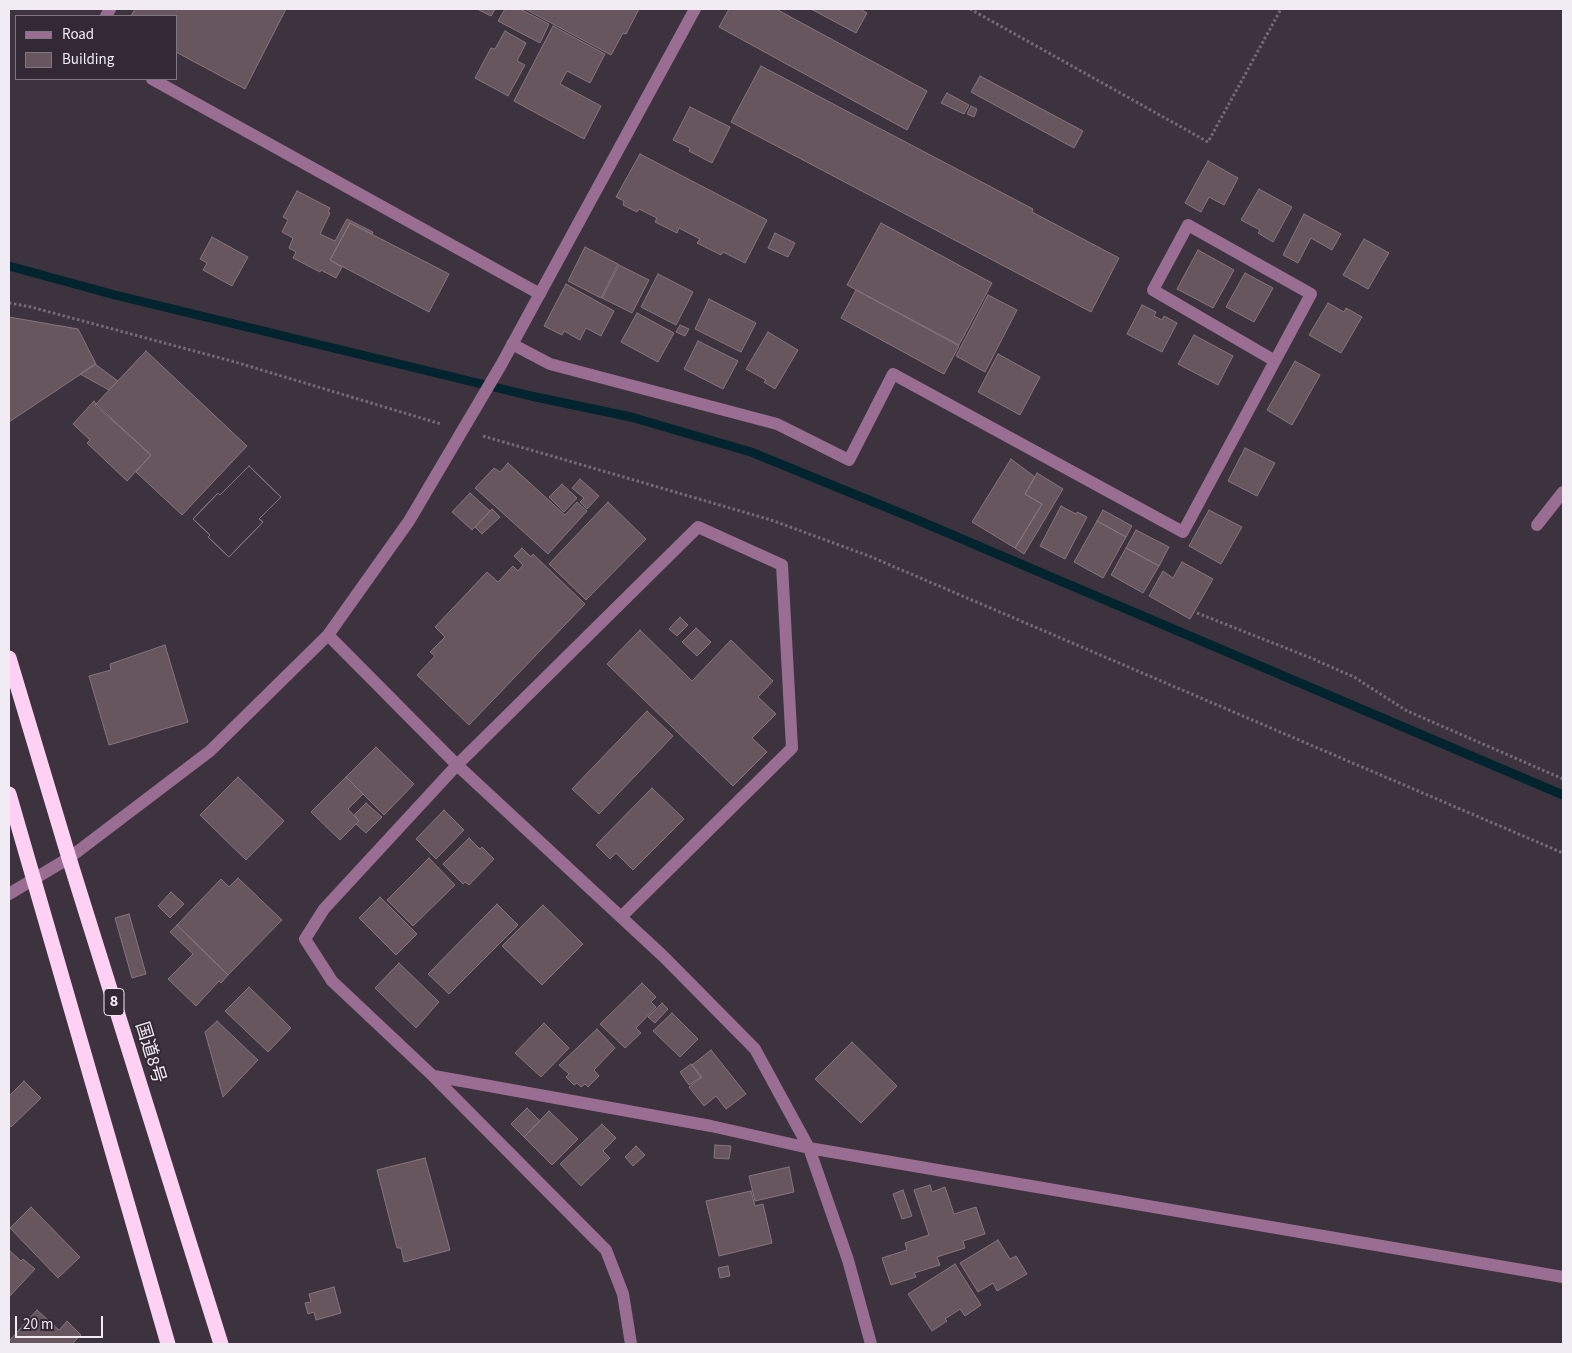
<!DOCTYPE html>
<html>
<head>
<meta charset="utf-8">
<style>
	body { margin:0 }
	#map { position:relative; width:1572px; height:1353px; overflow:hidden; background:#3d333f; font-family:"Source Sans 3",sans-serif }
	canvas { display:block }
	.frame { position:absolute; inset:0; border:10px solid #f1ebf3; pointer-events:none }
	.legend { position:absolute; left:15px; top:15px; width:162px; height:65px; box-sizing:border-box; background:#332935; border:1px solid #7f7781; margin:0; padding:6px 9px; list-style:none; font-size:15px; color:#f1ebf3 }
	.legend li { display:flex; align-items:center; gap:10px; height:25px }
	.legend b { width:25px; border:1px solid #7f7781 }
	.scale { position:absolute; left:15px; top:1316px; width:88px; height:22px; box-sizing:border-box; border:2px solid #f1ebf3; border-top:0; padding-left:6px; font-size:15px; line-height:18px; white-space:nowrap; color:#f1ebf3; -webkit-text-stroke:4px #332935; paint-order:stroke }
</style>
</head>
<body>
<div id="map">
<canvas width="1572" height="1353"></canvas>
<div class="frame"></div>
<ul class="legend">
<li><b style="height:6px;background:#9a6d92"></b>Road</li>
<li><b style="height:14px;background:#67565e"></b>Building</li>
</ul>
<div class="scale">20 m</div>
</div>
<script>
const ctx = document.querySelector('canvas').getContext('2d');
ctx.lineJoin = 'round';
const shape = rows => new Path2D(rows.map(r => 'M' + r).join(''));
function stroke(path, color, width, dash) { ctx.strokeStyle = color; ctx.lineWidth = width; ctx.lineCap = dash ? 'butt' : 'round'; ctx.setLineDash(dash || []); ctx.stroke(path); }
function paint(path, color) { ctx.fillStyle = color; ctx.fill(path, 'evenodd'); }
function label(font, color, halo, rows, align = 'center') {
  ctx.font = font + ' "Source Sans 3","Noto Sans JP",sans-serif'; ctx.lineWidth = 4; ctx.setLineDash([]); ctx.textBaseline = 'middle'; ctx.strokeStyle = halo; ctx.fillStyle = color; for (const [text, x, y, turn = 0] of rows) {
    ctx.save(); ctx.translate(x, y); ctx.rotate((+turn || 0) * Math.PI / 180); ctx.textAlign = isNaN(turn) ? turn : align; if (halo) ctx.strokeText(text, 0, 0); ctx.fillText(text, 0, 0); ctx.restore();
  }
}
stroke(shape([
	[9,266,115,295,531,396,631,417,751,452,915,519,1563,795]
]), '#01242f', 9);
const building = shape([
	[135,9,286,9,245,89,176,52,176,16,131,16,135,9],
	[477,9,495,9,491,16,477,9],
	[505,9,520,9,549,24,540,43,498,21,505,9],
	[525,9,639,9,626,34,623,33,611,55,525,9],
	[729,9,776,9,927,91,907,130,719,27,729,9],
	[811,9,860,9,867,13,856,33,811,9],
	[553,26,605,54,590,83,567,71,560,84,601,106,584,139,514,101,553,26],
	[505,31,526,43,517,61,525,65,508,96,475,78,491,48,495,49,505,31],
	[761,66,1033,209,1032,212,1119,258,1091,312,731,122,761,66],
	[980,76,1083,131,1074,148,971,92,980,76],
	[947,93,969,105,964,114,941,103,947,93],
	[971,106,977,109,974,117,967,114,971,106],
	[690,107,730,127,712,163,689,151,690,148,673,140,690,107],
	[640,154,767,220,745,263,723,252,721,255,697,243,700,239,679,228,677,233,655,222,657,218,639,209,637,212,623,205,624,201,616,197,640,154],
	[1208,161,1238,178,1224,205,1209,197,1201,212,1185,203,1208,161],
	[1259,189,1292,207,1273,242,1258,233,1260,230,1241,220,1259,189],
	[297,191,330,208,328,212,330,213,320,234,335,241,347,219,373,232,372,234,350,223,330,260,342,267,336,278,321,270,320,272,293,258,296,252,289,248,293,238,282,232,288,220,283,217,297,191],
	[1304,214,1341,234,1332,250,1311,238,1298,263,1283,255,1304,214],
	[350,223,449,274,429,312,330,260,350,223],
	[881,223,992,283,959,345,847,285,881,223],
	[775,233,795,243,788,257,768,248,775,233],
	[212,237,248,257,232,286,203,270,207,263,200,259,212,237],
	[1364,239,1389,253,1368,289,1343,275,1364,239],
	[585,247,618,264,601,298,568,281,585,247],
	[1198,250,1234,270,1213,308,1177,289,1198,250],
	[619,265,649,280,632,313,602,298,619,265],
	[1245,273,1273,288,1254,322,1226,307,1245,273],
	[658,274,693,292,676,325,641,307,658,274],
	[566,284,614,311,601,336,586,328,580,340,564,331,562,335,544,326,566,284],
	[856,290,959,346,944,374,841,318,856,290],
	[988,295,1017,310,985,372,956,356,988,295],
	[709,299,756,323,741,352,695,329,709,299],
	[1328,303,1344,312,1346,308,1362,317,1341,353,1309,335,1328,303],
	[1142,305,1156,312,1154,316,1162,320,1164,316,1177,323,1162,352,1127,334,1142,305],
	[637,313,674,333,658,362,621,342,637,313],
	[9,317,78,329,96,364,9,422,9,317],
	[680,325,689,329,685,336,676,332,680,325],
	[768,332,798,350,775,389,764,382,766,380,746,369,768,332],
	[1194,335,1233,356,1218,385,1178,364,1194,335],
	[698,341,738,361,723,389,684,369,698,341],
	[146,351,247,446,182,515,136,472,151,455,96,404,146,351],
	[998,354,1040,377,1020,415,978,392,998,354],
	[1295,361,1320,375,1292,425,1267,410,1295,361],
	[95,364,118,381,109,390,80,374,95,364],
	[94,401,96,404,95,405,151,455,127,481,87,443,90,440,73,424,94,401],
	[1245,448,1275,463,1257,496,1228,481,1245,448],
	[1011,459,1035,477,1025,494,1042,504,1015,548,972,522,1011,459],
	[508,463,565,515,577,502,587,511,548,554,475,488,494,468,500,472,508,463],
	[249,466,281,497,259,519,263,522,229,557,208,537,210,535,193,519,218,493,220,495,249,466],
	[249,466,281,497,259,519,263,522,229,557,208,537,210,535,193,519,218,493,220,495,249,466],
	[1037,473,1063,489,1024,554,1015,548,1042,504,1025,494,1037,473],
	[580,479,599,496,587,509,580,502,584,498,572,488,580,479],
	[562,484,577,498,564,512,549,497,562,484],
	[470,493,490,511,472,530,452,512,470,493],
	[608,502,646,539,586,600,549,564,608,502],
	[1061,506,1076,514,1077,512,1087,517,1065,559,1040,546,1061,506],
	[492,509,500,517,482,534,475,527,492,509],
	[1103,510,1132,526,1126,537,1097,521,1103,510],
	[1209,510,1242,527,1221,564,1189,546,1209,510],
	[1097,521,1126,537,1103,578,1074,562,1097,521],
	[1136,530,1169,547,1159,566,1126,548,1136,530],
	[522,548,531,557,533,554,585,604,469,725,417,675,435,656,430,652,445,637,435,627,487,572,498,582,513,566,518,571,523,565,514,556,522,548],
	[1126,548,1159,566,1143,593,1111,575,1126,548],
	[1182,562,1213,579,1190,619,1149,596,1163,571,1173,578,1182,562],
	[680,617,688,625,677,636,669,629,680,617],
	[696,628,711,642,697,656,682,642,696,628],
	[640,630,692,681,731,640,773,681,758,697,776,714,752,738,767,752,733,786,607,664,640,630],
	[165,645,188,722,109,745,89,676,111,670,110,664,165,645],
	[647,711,673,736,599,814,572,789,647,711],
	[376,747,414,784,384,815,346,777,376,747],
	[238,777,284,821,246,860,200,815,238,777],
	[346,777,363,794,348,809,359,821,340,840,311,812,346,777],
	[652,788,684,819,633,870,616,853,610,859,596,845,652,788],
	[366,803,382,817,366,833,356,824,359,821,354,815,366,803],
	[444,810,464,830,436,859,416,839,444,810],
	[469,838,480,849,482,847,494,859,469,885,465,882,463,884,443,864,469,838],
	[429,858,455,885,413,926,387,900,429,858],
	[238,878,282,920,228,975,177,925,221,879,229,887,238,878],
	[171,892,184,904,170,918,158,906,171,892],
	[380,897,417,934,396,955,359,918,380,897],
	[497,904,518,925,449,994,428,974,497,904],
	[543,905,583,944,542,985,502,946,543,905],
	[129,914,146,974,132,978,115,918,129,914],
	[177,925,228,975,221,983,219,981,196,1006,168,979,193,954,170,932,177,925],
	[399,963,439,1002,416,1028,375,988,399,963],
	[642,983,656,997,651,1002,656,1007,636,1028,641,1033,625,1048,600,1024,642,983],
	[249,987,291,1028,268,1052,225,1011,249,987],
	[662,1003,668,1009,655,1023,648,1017,662,1003],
	[672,1013,698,1039,680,1057,653,1031,672,1013],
	[217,1021,258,1060,223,1097,205,1032,217,1021],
	[544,1023,569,1048,541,1077,515,1053,544,1023],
	[597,1029,615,1048,594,1070,599,1076,588,1087,585,1084,581,1087,577,1083,574,1085,566,1077,569,1074,559,1065,597,1029],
	[852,1042,897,1086,861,1123,815,1079,852,1042],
	[711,1050,746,1094,726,1109,716,1096,704,1106,689,1087,702,1077,692,1065,711,1050],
	[691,1064,701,1077,689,1085,680,1072,691,1064],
	[24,1081,41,1098,11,1127,9,1125,9,1096,24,1081],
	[527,1108,540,1121,524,1137,511,1124,527,1108],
	[549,1111,578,1139,552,1165,524,1137,549,1111],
	[602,1124,616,1138,603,1151,610,1158,581,1186,560,1164,602,1124],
	[715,1145,731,1146,729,1159,714,1158,715,1145],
	[636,1146,645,1155,633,1166,625,1157,636,1146],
	[425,1158,450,1250,404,1262,401,1248,397,1248,377,1170,425,1158],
	[789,1167,794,1192,755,1201,749,1176,789,1167],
	[930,1185,932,1192,945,1187,954,1214,976,1207,985,1234,963,1241,965,1248,937,1257,940,1265,914,1273,916,1277,891,1285,882,1258,907,1250,905,1243,929,1235,914,1190,930,1185],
	[903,1190,912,1216,902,1219,893,1194,903,1190],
	[751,1191,755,1206,763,1204,772,1243,719,1256,706,1201,751,1191],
	[31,1207,80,1257,58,1278,10,1228,31,1207],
	[998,1240,1010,1259,1016,1256,1027,1274,997,1291,993,1283,978,1292,960,1263,998,1240],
	[9,1250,21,1261,23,1259,35,1269,9,1297,9,1250],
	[955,1264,981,1305,965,1316,960,1309,945,1319,947,1321,932,1331,908,1294,955,1264],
	[728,1266,730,1276,720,1278,718,1268,728,1266],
	[334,1287,341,1313,316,1320,314,1312,308,1314,305,1303,311,1302,309,1294,334,1287],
	[37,1310,59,1330,67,1321,81,1335,72,1344,9,1344,9,1341,37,1310]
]);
paint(building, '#67565e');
stroke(building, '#87757d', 1);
stroke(shape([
	[970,9,1208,142,1281,9],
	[9,303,31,307,235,362,441,424],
	[483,436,771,520,869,556,1563,853],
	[1197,613,1311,658,1354,677,1407,711,1563,779]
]), '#746b76', 3, [2.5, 2.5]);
stroke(shape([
	[106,16,110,9],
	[152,79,540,294],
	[512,344,550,364,777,424,849,460,893,374,1183,532,1311,294,1188,225,1153,290,1275,361],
	[1537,525,1563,492],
	[328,635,457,765,663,956,755,1049,809,1148,848,1260,871,1344],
	[9,894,69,858,210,751,328,635,409,521,501,365,695,9],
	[621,917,792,748,782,565,698,527,457,765,324,909,305,939,332,981,433,1076,606,1250,623,1294,631,1344],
	[434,1076,711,1126,809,1148,1563,1277]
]), '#9a6d92', 12);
stroke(shape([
	[9,658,69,858,221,1344],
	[9,794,168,1344]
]), '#fdd0f4', 15);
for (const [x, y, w] of [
	[114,1002,20]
]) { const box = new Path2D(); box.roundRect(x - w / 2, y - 13.5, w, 27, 4); ctx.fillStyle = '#332935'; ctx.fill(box); stroke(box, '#f1ebf3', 1); }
label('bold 16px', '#f1ebf3', null, [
	["8",114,1002]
]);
label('18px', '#f1ebf3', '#332935', [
	["国道8号",149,1053,73]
]);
</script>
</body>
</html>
